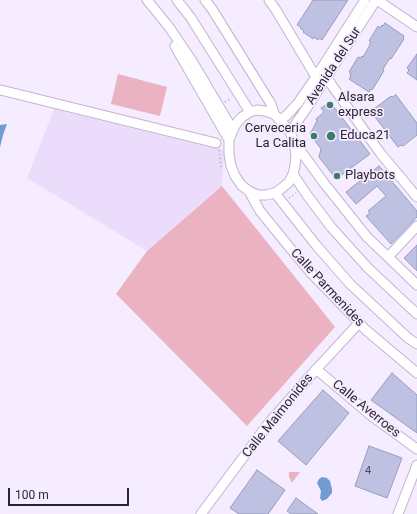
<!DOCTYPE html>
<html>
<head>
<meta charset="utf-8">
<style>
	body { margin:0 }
	#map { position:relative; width:417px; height:514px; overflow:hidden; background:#f5ecff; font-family:Roboto,sans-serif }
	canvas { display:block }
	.scale { position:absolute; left:8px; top:488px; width:121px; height:18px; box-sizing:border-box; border:2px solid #2b2531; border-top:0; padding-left:5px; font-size:12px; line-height:14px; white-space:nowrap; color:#2b2531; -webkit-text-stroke:3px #f5ecff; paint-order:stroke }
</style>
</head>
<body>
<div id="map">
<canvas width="417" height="514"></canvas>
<div class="scale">100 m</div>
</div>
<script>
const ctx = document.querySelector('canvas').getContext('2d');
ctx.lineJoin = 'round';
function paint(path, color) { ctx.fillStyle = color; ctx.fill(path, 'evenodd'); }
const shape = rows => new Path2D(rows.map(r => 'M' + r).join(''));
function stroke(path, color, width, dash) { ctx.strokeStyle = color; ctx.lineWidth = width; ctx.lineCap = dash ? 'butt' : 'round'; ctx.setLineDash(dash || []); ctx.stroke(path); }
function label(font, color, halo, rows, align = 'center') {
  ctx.font = font + ' Roboto,sans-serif'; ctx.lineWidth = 3.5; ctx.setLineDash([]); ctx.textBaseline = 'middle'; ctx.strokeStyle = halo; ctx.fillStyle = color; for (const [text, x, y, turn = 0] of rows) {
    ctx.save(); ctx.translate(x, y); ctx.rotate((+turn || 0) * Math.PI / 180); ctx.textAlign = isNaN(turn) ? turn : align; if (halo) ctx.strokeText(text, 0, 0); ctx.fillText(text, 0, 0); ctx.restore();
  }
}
paint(shape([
	[54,109,196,144,224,150,222,186,147,251,27,178]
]), '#ebdcfb');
paint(shape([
	[118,74,167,87,160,116,111,104],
	[222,186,335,327,247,426,116,294,147,251],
	[289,472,300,472,292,483,289,477]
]), '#ebb2c1');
paint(shape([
	[7,124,3,135,0,147,0,125],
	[322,477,327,478,330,481,332,489,332,493,327,499,322,501,320,498,321,491,317,483,319,479]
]), '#719cd1');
const building = shape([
	[313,0,348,0,322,40,319,38,318,40,314,37,313,39,303,32,304,31,300,28,301,27,297,25,313,0],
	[385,23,404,36,403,38,404,39,391,59,390,58,383,69,384,70,379,79,372,90,371,89,369,92,349,79,351,76,350,75,351,73,349,72,358,57,361,58,362,56,363,57,370,45,369,45,371,42,369,41,378,26,380,28,382,25,383,26,385,23],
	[417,54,417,80,407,73,409,70,407,68,417,54],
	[396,95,417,123,417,135,403,146,401,145,398,147,372,113,375,110,374,109,391,96,392,97,396,95],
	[330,102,370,154,336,179,319,157,321,149,310,134,317,121,316,119,324,112,321,108,330,102],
	[379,166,417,211,417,217,391,244,366,216,370,213,368,211,386,196,377,186,356,204,346,192,379,166],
	[417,245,417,271,404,258,417,245],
	[392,373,417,395,417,433,371,400,392,373],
	[323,390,349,413,306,465,278,441,323,390],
	[369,446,402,458,387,498,355,486,369,446],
	[257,470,285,490,268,514,239,514,230,508,257,470],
	[296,498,318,514,291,514,287,511,296,498]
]);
paint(building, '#bec1e1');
stroke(building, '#999cbb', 1);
const minor = shape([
	[147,0,169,27,192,61,233,130],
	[177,0,191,18,250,112],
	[205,0,212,9,271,104,274,114],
	[269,0,276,10,316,77],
	[377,0,417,27],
	[175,46,229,140],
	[321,69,333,87,381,154,417,197],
	[1,90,216,143],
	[257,110,265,111,274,114,280,120,290,132,294,142,296,156,295,166,293,174,289,182,282,188,275,193,266,195,258,195,249,191,242,186,235,176,231,166,229,154,229,140,233,130,236,124,242,117,250,112,257,110],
	[280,120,286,116,298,103,316,77,365,0],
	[290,132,306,109,376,0],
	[294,142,324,183,367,237,388,257,417,285],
	[293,174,307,195,331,227,368,268,417,314],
	[249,191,260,211,290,248,311,273,366,330,417,373],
	[275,193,316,245,350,284,408,338,417,344],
	[388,257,417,226],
	[316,369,373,417,417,449],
	[201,514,268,424,311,375,359,323],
	[398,514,417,465]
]);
stroke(minor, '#c2b4d2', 11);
stroke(shape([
	[225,102,232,98],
	[219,150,221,166,222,169],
	[289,198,296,193]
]), '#a59dae', 1.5, [1, 3]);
stroke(minor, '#fff', 9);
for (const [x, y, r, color] of [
	[330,105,4,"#3d7c6a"],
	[314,136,4,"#3d7c6a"],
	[331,136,5,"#3d7c6a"],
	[337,176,4,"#3d7c6a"]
]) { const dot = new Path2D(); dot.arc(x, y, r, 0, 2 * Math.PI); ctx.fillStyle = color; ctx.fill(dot); stroke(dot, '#f5ecff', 1.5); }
label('11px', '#504c5d', null, [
	["4",368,471]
]);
label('13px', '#2b2531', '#f5ecff', [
	["Avenida del Sur",334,66,-57],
	["Calle Parmenides",327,288,47],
	["Calle Averroes",366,409,39],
	["Calle Maimonides",278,416,-51]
]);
label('13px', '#2b2531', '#f5ecff', [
	["Alsara",338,98],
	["express",338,113],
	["Cerveceria",306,129,"right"],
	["La Calita",306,144,"right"],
	["Educa21",340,136],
	["Playbots",345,176]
], 'left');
</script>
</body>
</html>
